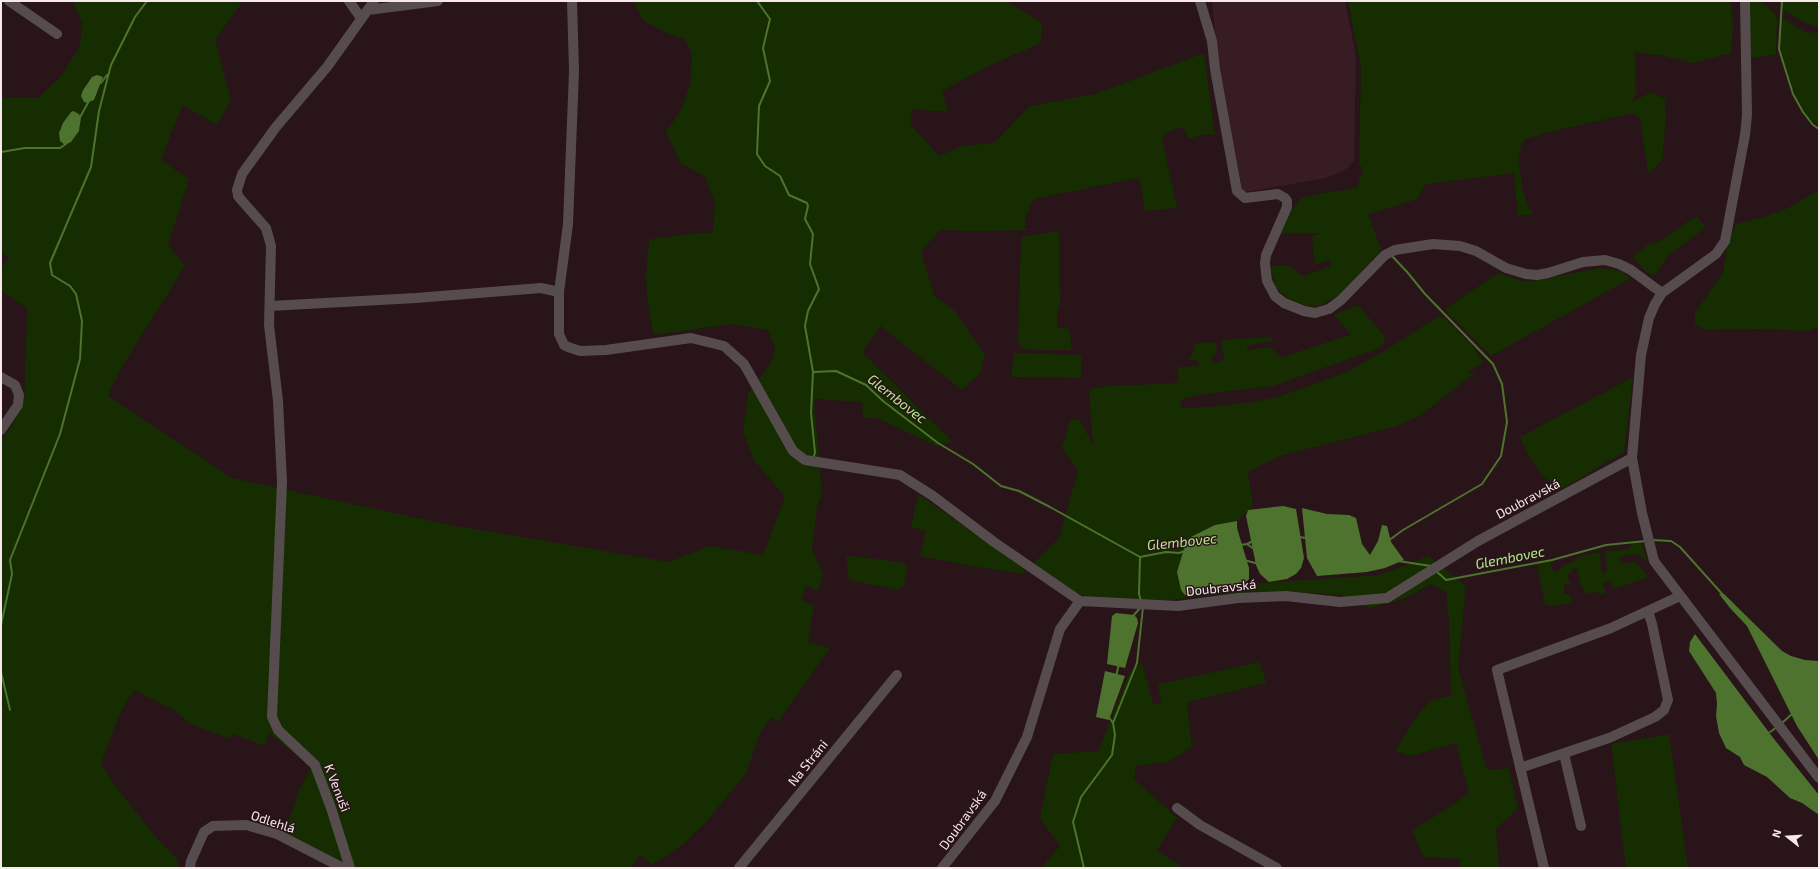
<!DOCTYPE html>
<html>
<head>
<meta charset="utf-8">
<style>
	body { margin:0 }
	#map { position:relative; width:1820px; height:869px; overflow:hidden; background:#281419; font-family:"Exo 2",sans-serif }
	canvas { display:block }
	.frame { position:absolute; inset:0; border:2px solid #f7e8eb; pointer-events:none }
	.north { position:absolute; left:1768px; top:817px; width:40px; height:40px; -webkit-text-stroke:3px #281419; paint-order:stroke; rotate:287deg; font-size:11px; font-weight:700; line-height:16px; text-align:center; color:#f7e8eb }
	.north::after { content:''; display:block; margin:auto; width:14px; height:18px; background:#f7e8eb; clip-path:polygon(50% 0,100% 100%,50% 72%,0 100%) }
</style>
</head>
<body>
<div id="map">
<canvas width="1820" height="869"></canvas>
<div class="frame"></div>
<div class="north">N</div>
</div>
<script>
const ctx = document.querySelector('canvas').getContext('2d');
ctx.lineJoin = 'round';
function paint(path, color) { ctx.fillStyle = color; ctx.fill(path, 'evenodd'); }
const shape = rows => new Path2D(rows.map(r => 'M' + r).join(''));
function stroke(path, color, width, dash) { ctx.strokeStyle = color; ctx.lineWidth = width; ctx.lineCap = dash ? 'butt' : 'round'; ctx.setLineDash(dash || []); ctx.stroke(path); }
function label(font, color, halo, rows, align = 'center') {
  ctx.font = font + ' "Exo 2",sans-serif'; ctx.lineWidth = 3; ctx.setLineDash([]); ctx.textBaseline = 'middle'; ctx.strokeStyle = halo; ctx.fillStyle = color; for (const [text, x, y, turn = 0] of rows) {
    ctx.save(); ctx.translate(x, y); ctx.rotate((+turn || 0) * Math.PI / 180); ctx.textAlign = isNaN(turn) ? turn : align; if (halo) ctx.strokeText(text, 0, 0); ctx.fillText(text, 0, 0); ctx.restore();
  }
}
paint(shape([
	[1212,1,1345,1,1356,56,1354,161,1348,168,1326,178,1245,192,1242,189,1217,52]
]), '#371c23');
paint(shape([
	[73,1,243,1,215,40,231,100,217,125,183,105,175,123,161,160,189,179,168,245,185,266,123,365,108,396,232,478,450,525,669,562,710,546,763,555,785,497,753,459,743,431,748,393,771,363,775,349,768,330,731,324,655,335,653,332,647,298,646,275,649,241,652,239,664,237,713,232,715,203,705,176,681,164,666,132,681,110,690,84,692,54,685,39,664,32,643,20,633,1,1010,1,1010,3,1042,23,1041,43,986,67,943,91,947,112,912,109,911,125,939,156,962,146,994,143,1030,106,1095,94,1204,53,1215,135,1206,134,1192,138,1188,138,1184,128,1178,128,1172,130,1164,135,1162,140,1164,147,1177,208,1145,211,1140,182,1138,178,1039,198,1032,201,1026,216,1025,228,1032,230,977,231,940,230,921,251,934,296,955,311,985,355,980,374,962,390,881,327,882,324,862,352,953,442,936,446,877,418,863,418,862,402,814,399,822,494,817,507,812,549,823,574,818,591,806,586,801,600,814,605,808,642,830,648,778,722,771,718,760,733,747,772,707,821,682,845,652,865,640,855,631,868,338,868,283,838,299,791,311,767,269,733,265,746,233,734,231,739,190,724,174,710,134,690,119,715,101,764,120,792,156,837,177,859,179,868,1,868,1,438,5,436,24,404,27,308,1,291,1,268,9,258,1,252,1,98,38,98,62,75,80,46,82,23],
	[101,76,103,78,94,100,87,103,84,102,83,89,87,83,92,77],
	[71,112,79,114,81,118,79,131,71,142,60,141,61,127],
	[1348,1,1730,1,1733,23,1731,53,1693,63,1664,56,1635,52,1636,94,1632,102,1651,92,1665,99,1666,117,1662,161,1648,173,1640,119,1633,113,1545,133,1525,139,1521,145,1519,160,1522,187,1529,209,1534,214,1518,216,1514,173,1426,184,1417,199,1368,215,1381,248,1378,254,1338,296,1319,306,1308,306,1290,300,1276,288,1271,269,1272,266,1290,266,1299,274,1304,276,1330,266,1331,261,1328,260,1315,265,1312,239,1313,236,1319,233,1278,234,1287,216,1301,198,1322,193,1357,188,1363,168,1359,165,1361,68],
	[1748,1,1760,1,1775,13,1777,19,1776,55,1749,58],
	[1783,1,1819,1,1819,28,1803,22,1782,9],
	[1781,17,1806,33,1813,32,1819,34,1819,126,1807,118,1797,99,1779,48],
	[1815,192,1819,192,1819,327,1806,331,1758,329,1706,330,1695,325,1695,313,1723,272,1727,246,1736,224,1766,216,1786,209],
	[1696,216,1705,226,1705,228,1668,256,1654,276,1645,271,1634,258,1634,255,1649,244,1658,242],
	[1059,231,1060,306,1058,309,1057,327,1069,329,1072,350,1034,350,1023,348,1019,345,1018,340,1021,237],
	[1600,268,1618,270,1631,278,1491,356,1447,312,1445,309,1498,273,1526,282],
	[1358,305,1384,335,1385,340,1380,348,1273,386,1198,395,1183,399,1181,402,1181,408,1207,407,1253,402,1278,397,1345,373,1386,350,1437,317,1444,318,1472,346,1483,363,1468,372,1475,373,1421,415,1397,426,1280,456,1248,472,1253,505,1237,521,1215,525,1177,572,1181,590,1199,594,1244,584,1380,575,1428,556,1466,586,1458,668,1487,770,1509,768,1518,809,1496,829,1499,868,1459,868,1460,859,1424,857,1412,831,1469,794,1456,743,1412,756,1396,751,1408,729,1429,701,1451,695,1449,620,1446,592,1431,584,1404,599,1370,608,1340,595,1283,591,1224,594,1169,600,1102,599,1076,593,1034,563,1059,538,1078,471,1062,448,1070,420,1080,420,1092,443,1095,443,1092,436,1089,389,1109,386,1176,383,1179,381,1177,365,1182,368,1199,365,1197,360,1190,360,1189,358,1194,352,1193,345,1200,343,1214,342,1217,349,1216,353,1211,359,1214,364,1224,360,1221,341,1231,339,1272,337,1272,341,1247,346,1247,348,1248,350,1270,347,1281,357,1283,357,1349,335,1350,333,1334,315],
	[1014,353,1082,355,1081,378,1016,377,1011,376],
	[1633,377,1624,452,1562,489,1559,490,1540,473,1529,457,1520,437],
	[918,494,1025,569,1024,574,976,567,920,556,926,531,911,527],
	[1634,543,1642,543,1647,561,1636,554,1620,557,1618,560,1623,564,1634,562,1640,565,1645,573,1648,575,1646,578,1613,589,1612,583,1609,581,1603,584,1606,592,1603,594,1594,592,1589,594,1586,593,1581,586,1577,569,1575,568,1567,576,1571,582,1569,584,1565,584,1564,587,1564,593,1570,595,1572,602,1557,606,1545,605,1537,563,1547,560,1550,561,1553,571,1556,572,1564,565,1573,562,1578,557,1600,552,1601,571,1605,574,1607,571,1605,554,1606,551,1627,549],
	[852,556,906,563,907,571,903,587,898,590,849,580,846,557],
	[1260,662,1266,683,1187,702,1192,747,1168,762,1136,766,1134,779,1177,818,1157,850,1183,868,1041,868,1060,846,1040,818,1053,754,1098,751,1129,674,1142,662,1153,704,1161,703,1158,684],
	[1669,734,1688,868,1626,868,1611,744]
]), '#152d00');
paint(shape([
	[97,75,103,77,94,100,87,103,84,102,81,96,83,90,92,77],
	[73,111,79,114,81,118,80,124,79,131,71,142,65,145,60,141,59,133,63,123,71,112],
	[1283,506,1296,509,1304,558,1301,568,1296,574,1287,579,1269,582,1260,574,1256,565,1246,516,1248,510],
	[1302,508,1327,514,1349,515,1356,518,1362,544,1370,555,1378,541,1382,525,1387,526,1391,542,1404,560,1385,568,1367,572,1317,576,1307,558],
	[1237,521,1237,528,1249,568,1249,579,1244,584,1199,594,1185,595,1181,590,1177,572,1187,539,1215,525],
	[1719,594,1724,594,1782,651,1791,656,1805,660,1819,661,1819,760,1797,726,1747,626,1730,608],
	[1116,613,1134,615,1137,618,1138,623,1125,668,1107,664,1112,616],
	[1695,634,1774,739,1819,795,1819,815,1802,803,1790,798,1767,777,1744,765,1740,757,1726,748,1719,733,1716,716,1717,704,1716,693,1689,651,1690,642],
	[1105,671,1125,676,1109,720,1096,717]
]), '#4e732e');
stroke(shape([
	[757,1,770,19,763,48,770,81,759,106,757,154,765,166,780,176,789,195,807,203,808,206,805,219,813,234,810,264,819,289,808,311,805,326,813,372,836,371,866,385,883,401,938,443,973,464,1001,486,1019,491,1050,507,1140,557,1166,552,1179,553,1185,551],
	[1782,1,1779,49,1793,94,1803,112,1813,125,1819,129],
	[101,83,107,75],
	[79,119,89,101],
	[1,152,25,148,60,148,66,144],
	[813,458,815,453,811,413,813,372],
	[1298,537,1307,538],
	[1652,540,1671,541,1680,547,1724,596],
	[1388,541,1403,530,1482,484,1501,456,1507,422,1502,384,1493,364,1425,294,1408,273,1392,256],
	[1247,544,1254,549],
	[1240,545,1247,544,1253,541],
	[1140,557,1139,594,1141,601],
	[1244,560,1259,564],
	[1398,561,1431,566],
	[1436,571,1446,580,1552,560,1606,545,1646,541],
	[1133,616,1141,607],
	[1,625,12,574,10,560,60,434,80,359,82,321,76,294,70,286,52,275,50,263,91,167,99,111,111,65,135,17,147,1],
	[1,672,10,710],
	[1116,676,1119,664],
	[1108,716,1113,723],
	[1782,723,1792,714],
	[1770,732,1777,727],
	[1084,868,1073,822,1081,797,1112,755,1115,735,1113,723,1137,663,1143,607]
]), '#4e732e', 2);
stroke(shape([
	[9,1,57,34],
	[349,1,361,18],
	[1200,1,1212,41,1215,69,1237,191,1245,198,1278,194,1285,198,1287,201,1287,207,1266,255,1265,263,1267,281,1275,296,1284,303,1304,311,1315,313,1329,309,1341,300,1385,255,1395,250,1433,244,1460,246,1476,251,1506,268,1526,274,1537,275,1548,273,1583,262,1605,260,1619,264,1631,270,1662,293],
	[1745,1,1747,115,1745,135,1725,241,1716,254,1662,293,1655,304,1649,318,1641,355,1632,458,1642,513,1654,561,1819,778],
	[368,10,438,1],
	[559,292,568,224,574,71,572,1],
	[270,306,416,298,541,288,559,292,559,334,564,345,568,347,580,351,606,350,691,338,724,346,744,364,793,451,805,460,900,475,933,496,994,542,1080,601],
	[1,377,15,385,19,395,18,405,1,430],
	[1564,754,1581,826],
	[1520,768,1609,738,1655,717,1664,710,1668,700,1652,624,1648,611],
	[1177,808,1200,825,1277,868],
	[190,868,191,861,204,832,213,826,246,825,277,834,343,868],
	[350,868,331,808,315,765,278,730,272,717,282,482,278,401,269,325,271,246,266,228,243,202,238,196,237,190,242,174,276,127,327,67,374,1],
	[739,868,897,675],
	[942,868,995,801,1027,737,1060,629,1080,601,1178,606,1238,598,1286,596,1340,602,1387,598,1478,541,1632,458],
	[1544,868,1497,670,1611,628,1680,596]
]), '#564c4d', 10);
label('13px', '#f7e8eb', '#281419', [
	["Doubravská",1528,499,-28],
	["Doubravská",1221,588,-6],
	["Na Stráni",808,763,-51],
	["K Venuši",337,788,69],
	["Doubravská",963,820,-54],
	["Odlehlá",273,822,18]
]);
label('italic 14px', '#b3ea8a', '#281419', [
	["Glembovec",897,399,38],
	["Glembovec",1182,542,-6],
	["Glembovec",1510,558,-11]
]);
</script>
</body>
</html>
